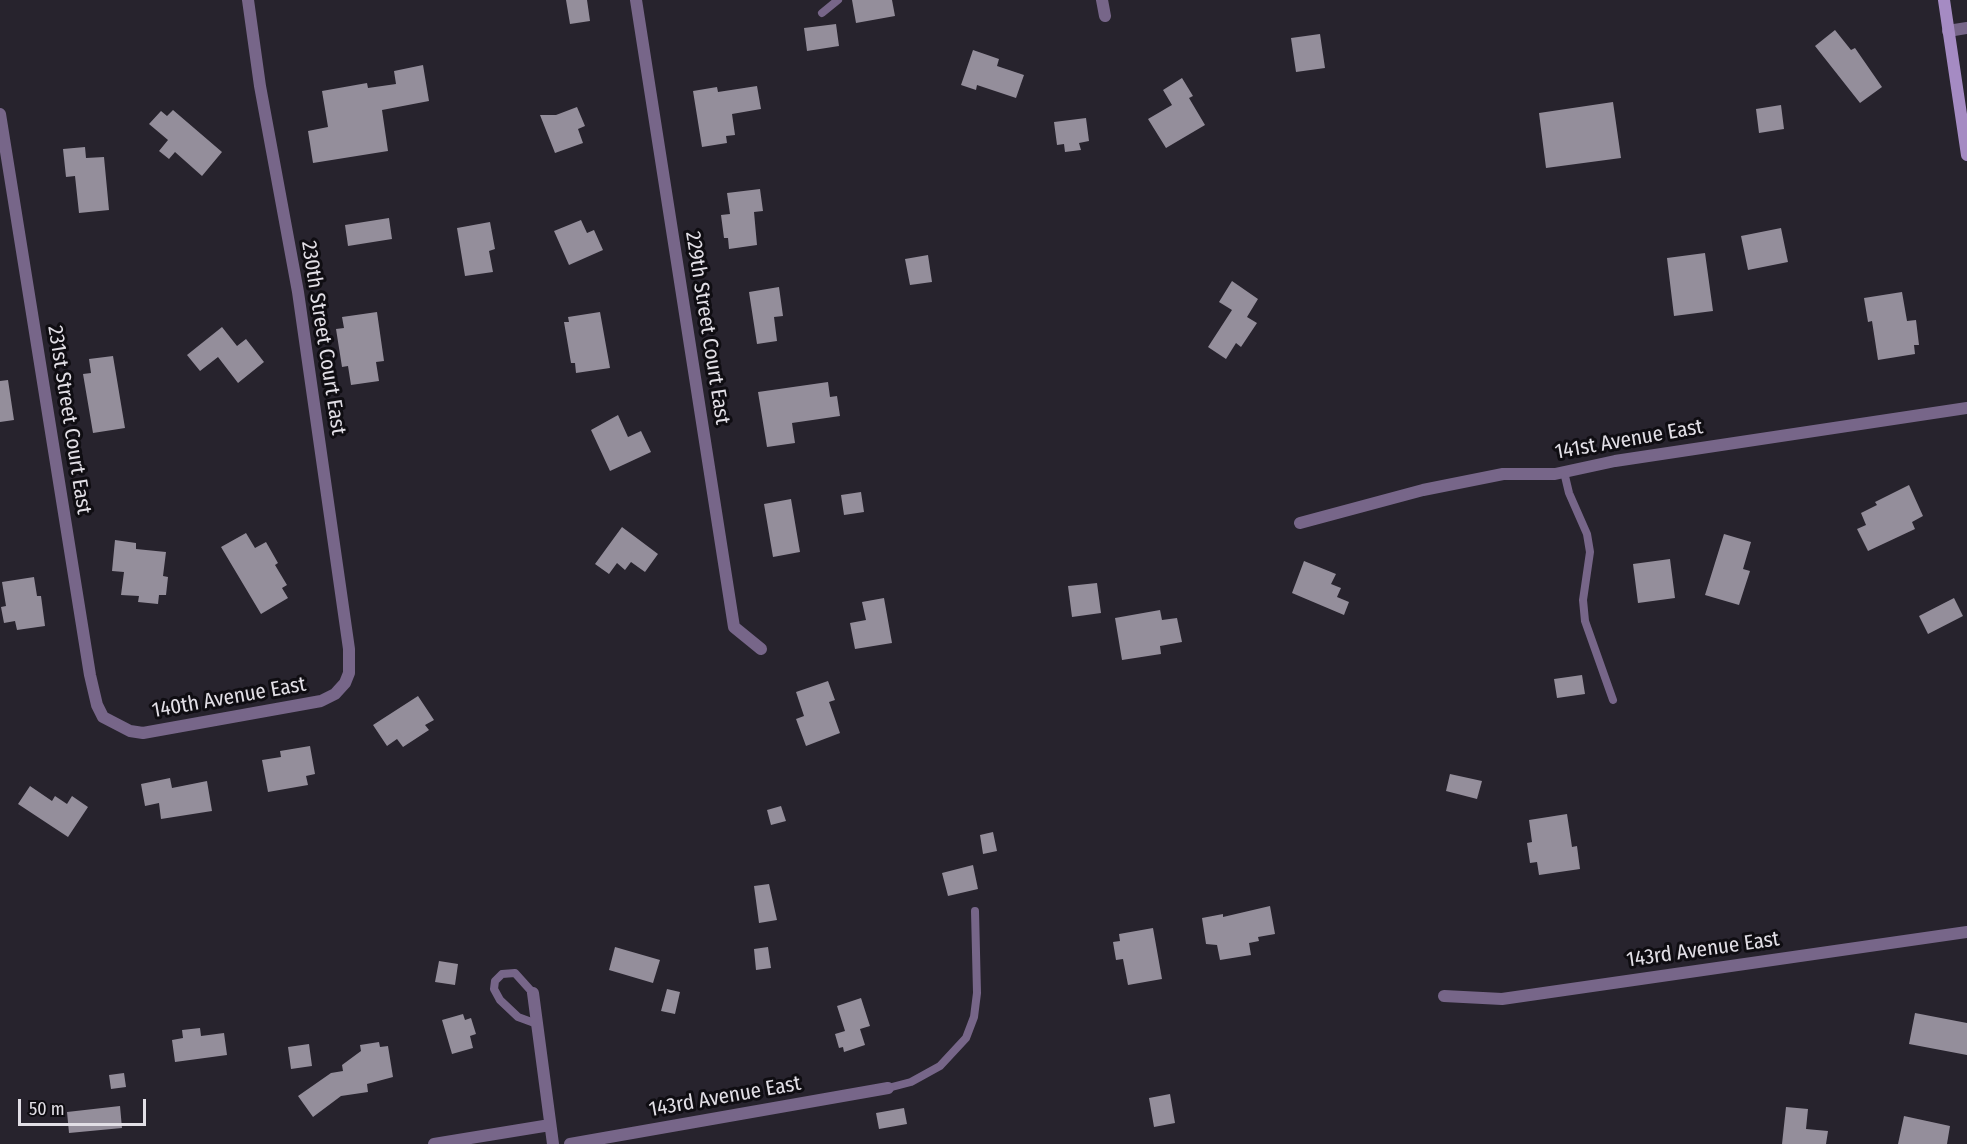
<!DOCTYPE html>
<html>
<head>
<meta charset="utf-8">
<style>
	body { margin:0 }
	#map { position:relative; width:1967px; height:1144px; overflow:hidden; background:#27232d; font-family:"Fira Sans Condensed",sans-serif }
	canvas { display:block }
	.scale { position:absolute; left:18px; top:1099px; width:128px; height:27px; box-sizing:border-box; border:3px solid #e2dfe6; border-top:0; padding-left:8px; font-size:18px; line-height:21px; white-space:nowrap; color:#e2dfe6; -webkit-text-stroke:4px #0f0d12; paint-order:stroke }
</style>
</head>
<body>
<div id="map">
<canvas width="1967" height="1144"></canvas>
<div class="scale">50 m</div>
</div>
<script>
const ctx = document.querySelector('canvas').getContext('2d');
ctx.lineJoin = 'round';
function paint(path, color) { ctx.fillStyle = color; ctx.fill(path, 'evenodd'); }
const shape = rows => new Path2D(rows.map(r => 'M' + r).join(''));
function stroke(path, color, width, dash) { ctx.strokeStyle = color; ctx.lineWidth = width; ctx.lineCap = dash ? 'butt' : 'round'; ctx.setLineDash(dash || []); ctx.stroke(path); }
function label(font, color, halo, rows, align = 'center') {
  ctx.font = font + ' "Fira Sans Condensed",sans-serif'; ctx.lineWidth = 6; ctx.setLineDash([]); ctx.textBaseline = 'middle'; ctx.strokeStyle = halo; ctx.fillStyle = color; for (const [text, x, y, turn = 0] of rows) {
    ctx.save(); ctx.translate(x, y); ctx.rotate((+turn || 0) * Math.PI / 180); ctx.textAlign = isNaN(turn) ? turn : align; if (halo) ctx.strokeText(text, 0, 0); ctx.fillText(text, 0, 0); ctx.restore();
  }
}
paint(shape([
	[566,0,587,0,590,21,570,24],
	[852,0,892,0,895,16,856,23],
	[836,24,839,46,807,51,804,28],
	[1835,30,1851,50,1855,48,1882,87,1860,103,1815,46],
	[1320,34,1325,68,1296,72,1291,38],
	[973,50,999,59,997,66,1024,75,1016,98,977,85,976,90,961,85],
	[423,65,429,101,382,110,388,151,313,163,308,131,328,127,322,91,367,83,368,88,396,84,394,71],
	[1182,78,1193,96,1189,98,1205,125,1166,148,1148,119,1172,105,1163,90],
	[757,86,761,109,732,114,735,135,726,136,727,143,702,147,693,91,717,87,718,92],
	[1613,102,1621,158,1546,168,1539,113],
	[1781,105,1784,129,1759,133,1756,109],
	[577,107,585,126,578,129,583,143,555,153,540,115,556,115],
	[173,110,222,152,202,176,175,152,169,159,159,151,168,140,149,124,161,111,167,116],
	[1086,118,1089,141,1079,143,1081,150,1065,152,1064,144,1057,145,1054,122],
	[85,147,86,158,104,157,109,210,79,213,75,176,66,177,63,149],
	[760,189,763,211,754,212,757,245,729,249,728,238,724,238,721,215,730,214,727,193],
	[389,218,392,239,348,246,345,225],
	[581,220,587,233,594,230,603,250,569,265,554,231],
	[490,222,495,249,489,251,493,272,465,276,457,228],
	[1781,228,1788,262,1748,270,1741,236],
	[1705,253,1713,311,1674,316,1667,258],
	[928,255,932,282,910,285,905,259],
	[1232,281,1258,299,1247,317,1257,323,1241,347,1236,343,1226,359,1208,347,1232,310,1219,302],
	[779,287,783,316,774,317,777,341,757,344,749,292],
	[1902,292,1907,321,1916,320,1919,345,1914,345,1915,354,1878,360,1872,321,1868,322,1864,298],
	[377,312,384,361,376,362,379,381,351,385,348,366,342,367,336,329,344,328,342,317],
	[600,312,610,368,576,373,575,363,571,363,564,322,569,322,568,317],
	[222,327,237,346,246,339,264,362,238,383,218,357,200,371,187,355],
	[113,356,125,428,93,433,83,374,91,373,89,359],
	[8,380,14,420,0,422,0,381],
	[828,382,830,397,837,396,840,416,792,423,795,443,767,447,758,392],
	[618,415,628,437,641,431,651,452,610,471,591,430],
	[1909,485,1923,516,1912,522,1915,529,1868,551,1857,529,1866,525,1861,513,1877,505,1875,502],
	[861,492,864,512,844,515,841,495],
	[791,499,800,552,773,557,764,504],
	[622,527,658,554,645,572,631,562,625,570,617,563,609,574,595,564],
	[246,533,255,548,266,542,278,563,275,565,287,585,282,588,288,598,261,614,221,547],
	[1724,534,1751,542,1743,569,1750,571,1739,605,1705,595],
	[115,540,136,543,136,549,166,552,163,576,168,577,166,595,159,595,158,604,138,602,139,596,121,595,124,572,112,571],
	[1670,559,1675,598,1638,603,1633,564],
	[1304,561,1336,574,1331,584,1341,588,1337,597,1349,602,1344,615,1292,593],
	[34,577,37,596,41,596,45,626,17,630,15,621,4,623,1,607,6,606,2,582],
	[1097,583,1101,613,1072,617,1068,586],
	[884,598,892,643,855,649,850,623,866,620,862,602],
	[1954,598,1963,616,1928,634,1919,616],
	[1160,610,1162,620,1177,618,1182,642,1160,646,1161,654,1122,660,1115,618],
	[1582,675,1585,694,1557,698,1554,679],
	[828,681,835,700,829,702,840,733,806,746,796,719,804,716,796,692],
	[418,696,434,720,425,725,429,730,403,747,397,739,387,746,373,725],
	[310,746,315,774,306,776,308,785,268,792,262,760,281,757,280,751],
	[1450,774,1482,781,1477,799,1446,791],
	[170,778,172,788,207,781,212,811,161,819,159,803,145,806,141,784],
	[30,786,52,801,55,796,67,804,72,796,88,807,68,837,18,804],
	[781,806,786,821,771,825,767,810],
	[1567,814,1572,847,1577,846,1580,869,1539,875,1537,862,1530,863,1527,843,1532,842,1529,820],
	[993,832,997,851,983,854,980,835],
	[973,865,978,889,948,896,942,873],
	[769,884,777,920,759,923,754,886],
	[1270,906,1275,934,1258,937,1259,941,1249,943,1251,955,1220,960,1217,945,1206,944,1202,918,1223,914,1223,917],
	[1153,928,1162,979,1128,985,1123,959,1116,960,1113,942,1120,941,1119,934],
	[615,947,660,960,653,983,609,970],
	[768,947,771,968,756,970,754,949],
	[439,961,458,964,455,985,435,982],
	[667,989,680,992,675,1014,661,1011],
	[861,998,870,1026,860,1029,865,1045,844,1052,843,1047,839,1048,835,1034,845,1031,837,1006],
	[1915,1013,1967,1023,1967,1055,1909,1044],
	[463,1014,465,1020,471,1018,476,1034,470,1036,473,1048,452,1054,442,1020],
	[200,1028,201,1036,224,1033,227,1055,175,1062,172,1040,183,1038,182,1030],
	[379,1042,380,1047,388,1046,393,1077,367,1084,368,1092,341,1096,313,1117,298,1096,331,1073,343,1071,342,1065,361,1051,360,1045],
	[309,1044,312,1066,291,1069,288,1047],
	[124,1073,126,1087,111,1089,109,1075],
	[1170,1094,1175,1123,1154,1127,1149,1098],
	[120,1106,122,1128,69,1133,67,1112],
	[1786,1107,1808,1109,1806,1129,1828,1131,1826,1144,1782,1144],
	[904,1108,907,1124,879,1129,876,1113],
	[1904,1116,1950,1126,1947,1144,1898,1144]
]), '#948e9b');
stroke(shape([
	[822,13,838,0],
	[1564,472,1569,493,1587,534,1590,552,1583,600,1585,621,1613,700],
	[533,993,515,973,502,974,495,981,494,989,500,1000,518,1017,537,1024],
	[888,1088,911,1082,940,1066,966,1038,974,1017,977,993,975,911]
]), '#776689', 8);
stroke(shape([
	[636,0,734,627,761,649],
	[1102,0,1105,16],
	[1948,31,1967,28],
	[0,114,90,675,97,705,103,717,130,731,143,733,321,701,335,694,345,683,349,673,349,649,298,292,260,86,248,0],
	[1300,523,1423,490,1503,474,1555,474,1615,461,1967,408],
	[533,993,553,1144],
	[1444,996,1502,999,1967,932],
	[434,1144,550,1125],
	[570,1144,888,1088]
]), '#776689', 12);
stroke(shape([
	[1944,0,1967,155]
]), '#a58bc3', 12);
label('21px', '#e2dfe6', '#0f0d12', [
	["229th Street Court East",707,328,81],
	["230th Street Court East",323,338,81],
	["231st Street Court East",69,420,81],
	["141st Avenue East",1629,440,-10],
	["140th Avenue East",229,698,-10],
	["143rd Avenue East",1703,950,-8],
	["143rd Avenue East",725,1097,-10]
]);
</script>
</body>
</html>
